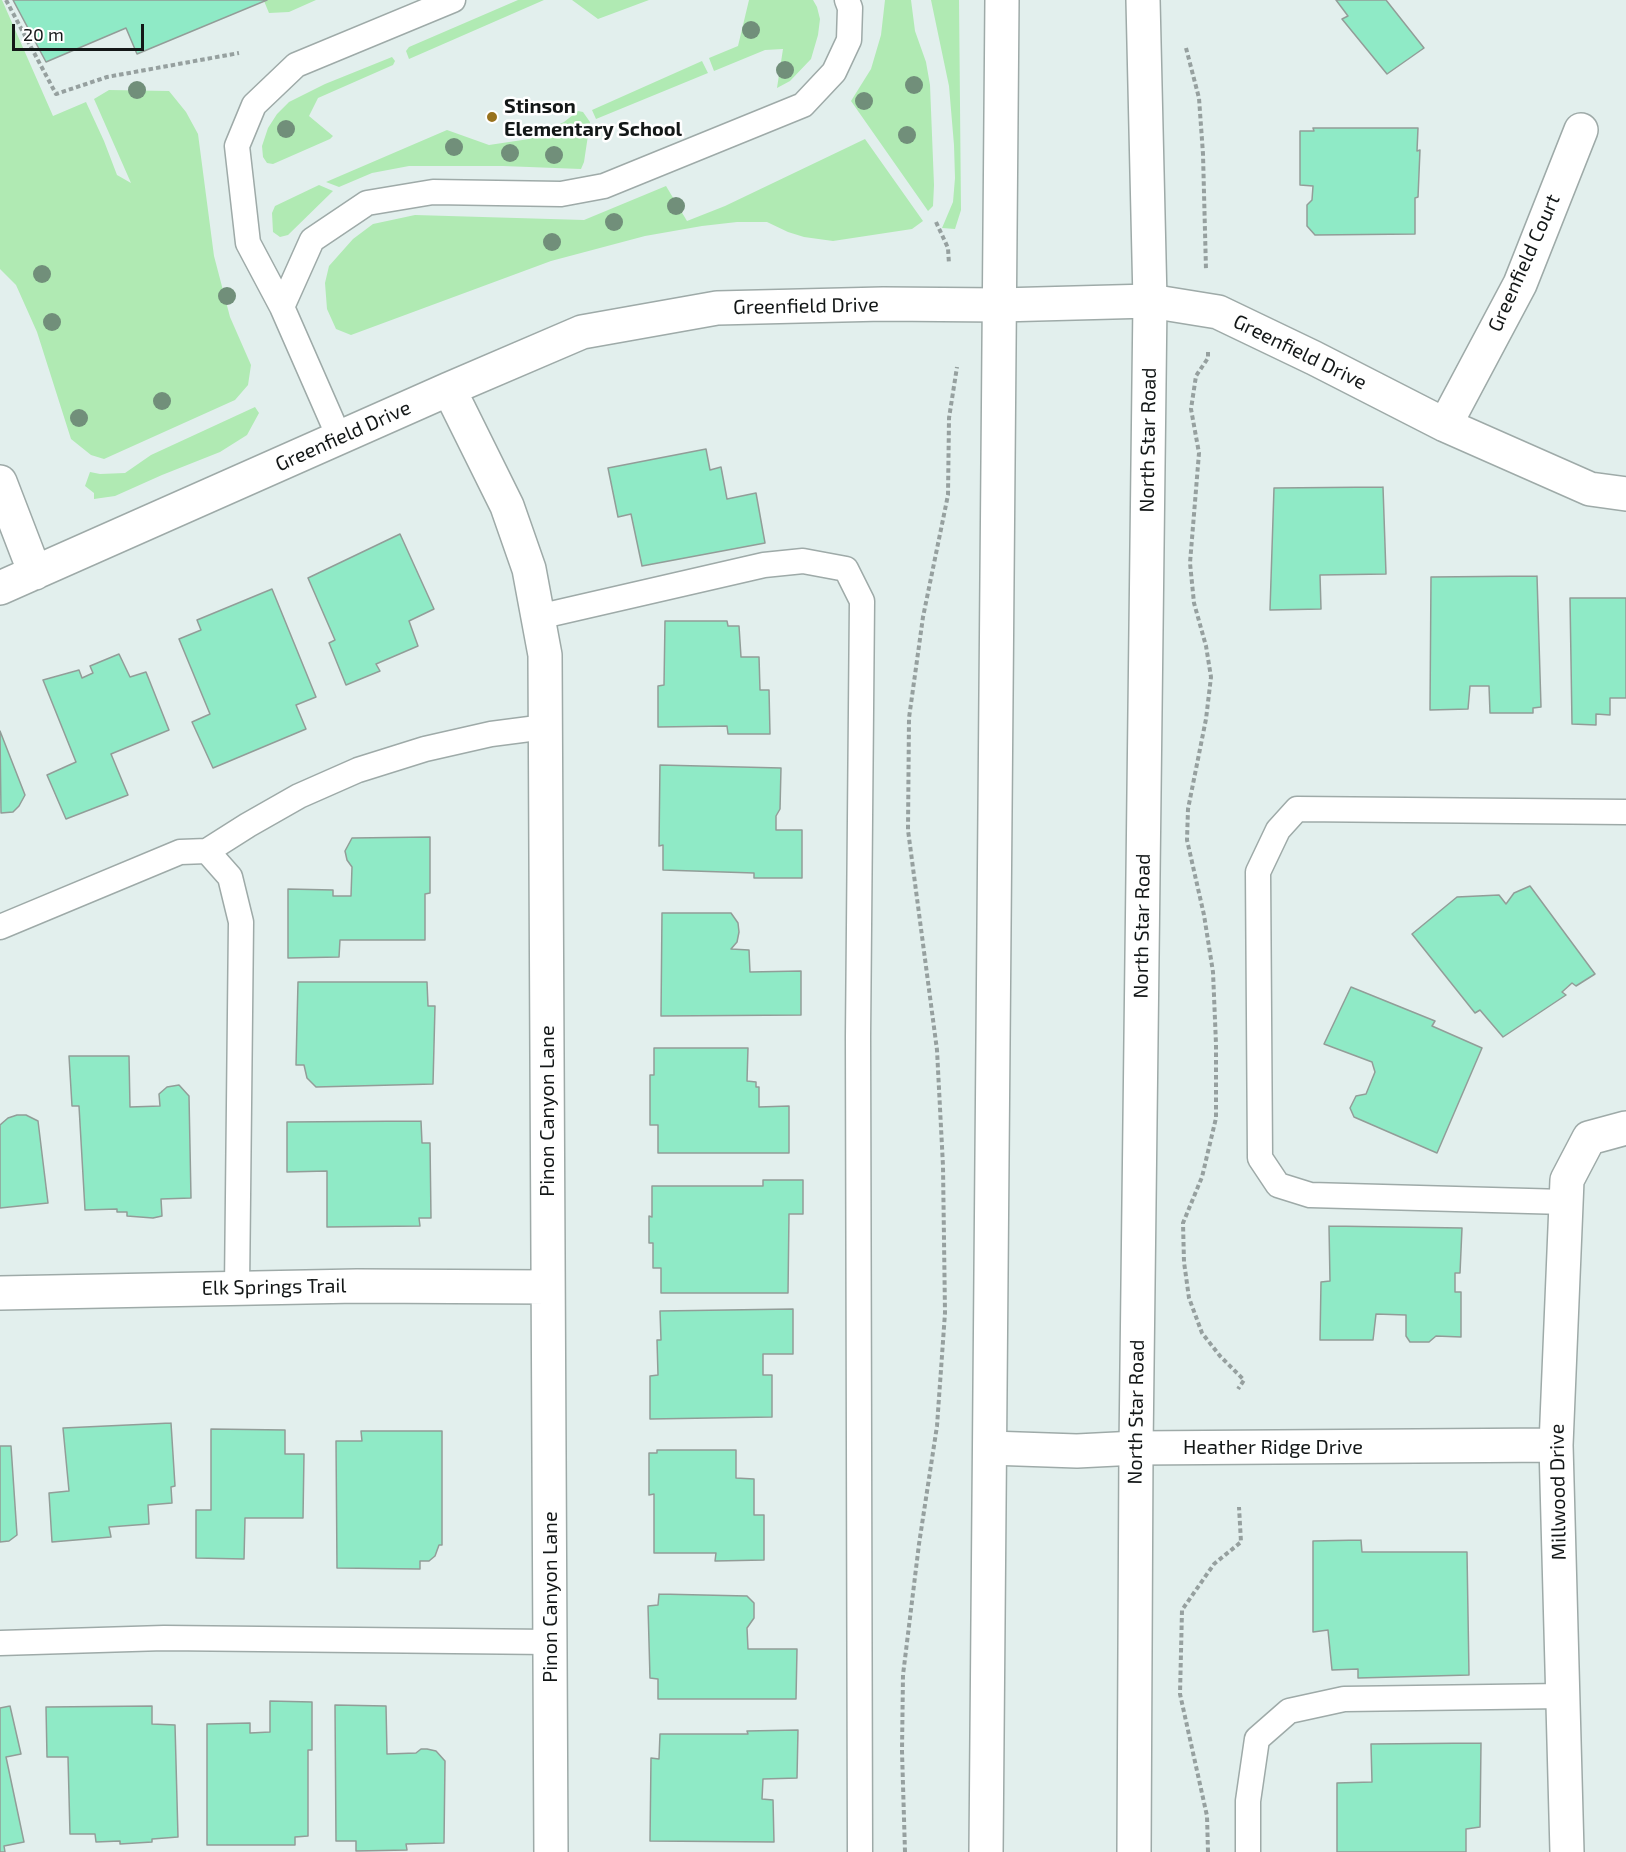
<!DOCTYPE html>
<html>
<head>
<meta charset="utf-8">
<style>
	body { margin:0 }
	#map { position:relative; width:1626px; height:1852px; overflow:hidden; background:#e2efed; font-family:"Exo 2",sans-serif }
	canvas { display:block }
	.scale { position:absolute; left:12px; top:24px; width:132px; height:27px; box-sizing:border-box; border:3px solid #131717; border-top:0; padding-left:8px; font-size:18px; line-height:21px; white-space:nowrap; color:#131717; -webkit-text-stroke:4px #fff; paint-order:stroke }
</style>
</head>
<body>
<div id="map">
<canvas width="1626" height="1852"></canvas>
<div class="scale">20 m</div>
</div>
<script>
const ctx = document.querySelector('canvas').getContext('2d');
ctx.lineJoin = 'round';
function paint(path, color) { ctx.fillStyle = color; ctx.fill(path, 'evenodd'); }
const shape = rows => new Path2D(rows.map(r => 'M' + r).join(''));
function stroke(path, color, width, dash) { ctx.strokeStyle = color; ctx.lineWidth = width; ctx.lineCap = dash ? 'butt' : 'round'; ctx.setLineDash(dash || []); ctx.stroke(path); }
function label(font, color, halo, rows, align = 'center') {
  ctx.font = font + ' "Exo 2",sans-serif'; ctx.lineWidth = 5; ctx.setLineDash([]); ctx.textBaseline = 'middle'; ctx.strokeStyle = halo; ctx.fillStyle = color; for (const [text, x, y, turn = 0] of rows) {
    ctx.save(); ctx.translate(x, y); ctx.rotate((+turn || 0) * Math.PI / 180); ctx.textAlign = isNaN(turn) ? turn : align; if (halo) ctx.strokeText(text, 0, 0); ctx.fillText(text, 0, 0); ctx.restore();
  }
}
paint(shape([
	[0,0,2,0,53,116,86,102,104,141,117,175,131,183,94,99,109,90,169,91,186,112,198,134,214,256,230,317,251,365,248,385,235,400,104,459,91,455,71,439,37,332,16,285,0,269],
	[267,0,316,0,289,12,269,13,264,1],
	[518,0,544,0,409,59,406,51,409,47],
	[572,0,649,0,598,19],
	[749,0,813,0,817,7,820,19,818,35,811,59,790,81,777,88,783,49,765,50,714,71,709,58,738,46],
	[885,0,911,0,915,31,926,62,930,85,934,185,933,206,928,211,851,101,871,69,881,35],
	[931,0,959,0,961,210,955,229,942,228,953,202,955,178,954,145,949,86],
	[392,57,395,61,393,65,318,98,309,116,333,136,330,139,273,164,267,163,263,157,262,146,268,128,277,114,289,102,325,84],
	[702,61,708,73,596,119,592,110],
	[578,111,583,112,590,122,584,162,581,169,503,166,409,166,372,173,339,187,326,182,447,130,489,145,529,139,564,122],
	[865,139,923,221,912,229,833,241,804,237,788,232,767,222,737,222,702,226,645,236,551,261,351,335,336,329,327,309,325,283,329,266,353,239,373,224,415,215,584,220,666,186,687,221,725,206],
	[319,185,333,191,288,235,280,237,273,232,272,213,275,206],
	[255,407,259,413,247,435,220,452,162,475,115,496,94,499,94,493,85,486,90,472,100,474,125,473,151,455]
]), '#b0eab3');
const building = shape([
	[13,0,267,0,137,54,126,28,46,62,13,0],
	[1336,0,1386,0,1424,48,1387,74,1342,19,1348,16,1336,0],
	[1313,128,1418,128,1417,151,1420,150,1418,197,1415,198,1415,234,1315,235,1307,226,1307,205,1312,200,1313,186,1300,185,1300,131,1314,131,1313,128],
	[706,449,710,470,721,467,727,499,756,493,765,543,642,566,631,514,618,517,608,468,706,449],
	[1383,487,1386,574,1320,575,1321,609,1270,610,1274,488,1383,487],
	[400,534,434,609,409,621,418,646,376,664,380,671,346,685,329,643,335,640,308,578,400,534],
	[1537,576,1541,707,1533,708,1533,713,1490,713,1489,686,1470,686,1468,709,1430,710,1431,577,1537,576],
	[272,589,316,697,296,705,306,729,213,768,192,722,210,714,179,639,201,630,197,620,272,589],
	[1570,598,1626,598,1626,698,1610,698,1610,715,1596,714,1596,725,1572,724,1570,598],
	[665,621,727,621,728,626,739,626,741,657,759,657,760,690,769,690,770,734,728,734,727,726,658,727,658,686,664,685,665,621],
	[119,654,130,677,146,672,169,730,111,754,128,795,66,819,47,775,76,762,43,680,79,670,82,678,93,673,90,666,119,654],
	[0,731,25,795,19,806,13,812,1,813,0,731],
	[660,765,781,768,780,809,776,816,776,830,802,830,802,878,754,878,754,873,663,870,663,845,659,846,660,765],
	[430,837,430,893,425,894,425,940,340,940,339,957,288,958,288,889,333,890,333,896,351,896,352,867,347,860,345,851,352,838,430,837],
	[1530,886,1595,974,1576,986,1572,983,1562,992,1566,995,1503,1037,1480,1010,1475,1013,1412,934,1457,897,1499,895,1506,904,1514,893,1530,886],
	[662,913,731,913,738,923,739,932,737,942,731,949,749,950,750,972,801,971,801,1015,661,1016,662,913],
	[298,982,427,982,428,1006,435,1006,433,1084,316,1087,307,1078,304,1065,296,1065,298,982],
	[1351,987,1435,1021,1432,1026,1482,1048,1437,1153,1354,1117,1350,1108,1356,1096,1366,1094,1375,1072,1372,1062,1324,1044,1351,987],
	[654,1048,748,1048,747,1081,756,1082,756,1087,759,1087,759,1107,789,1106,789,1153,658,1153,658,1125,650,1125,650,1075,654,1075,654,1048],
	[69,1056,129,1056,130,1107,160,1106,159,1094,167,1087,179,1085,189,1096,191,1198,161,1199,162,1216,153,1218,127,1216,127,1212,117,1212,117,1209,85,1210,79,1106,72,1106,69,1056],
	[17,1115,26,1115,38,1121,48,1203,0,1208,0,1125,8,1118,17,1115],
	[421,1121,422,1143,430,1143,431,1218,419,1218,420,1226,327,1227,327,1171,287,1172,287,1122,421,1121],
	[763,1180,803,1180,803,1214,789,1214,788,1293,661,1293,661,1268,653,1268,653,1243,649,1243,649,1216,652,1217,652,1186,763,1186,763,1180],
	[1329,1226,1462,1228,1460,1273,1455,1273,1455,1292,1461,1292,1461,1337,1436,1336,1429,1342,1410,1342,1406,1336,1406,1315,1376,1314,1373,1340,1320,1340,1321,1282,1330,1281,1329,1226],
	[793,1309,793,1354,763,1354,763,1375,772,1375,772,1417,650,1419,650,1376,658,1375,657,1340,661,1340,660,1311,793,1309],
	[171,1423,175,1486,171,1487,172,1503,148,1505,149,1524,109,1527,111,1537,52,1542,49,1493,69,1491,63,1428,171,1423],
	[211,1429,285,1430,285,1454,304,1454,303,1518,245,1518,244,1559,196,1558,196,1510,211,1510,211,1429],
	[361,1431,442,1431,442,1545,439,1545,435,1556,429,1561,420,1561,420,1569,337,1568,336,1441,362,1441,361,1431],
	[0,1446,11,1446,17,1535,9,1541,0,1542,0,1446],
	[657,1450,736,1450,736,1478,754,1479,754,1515,764,1515,764,1560,715,1561,716,1553,654,1553,654,1494,649,1495,649,1453,657,1453,657,1450],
	[1361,1540,1362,1552,1467,1552,1469,1675,1358,1678,1358,1669,1332,1670,1328,1630,1313,1632,1313,1541,1361,1540],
	[659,1594,747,1596,754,1603,754,1618,747,1628,748,1649,797,1649,796,1699,658,1699,658,1679,650,1678,648,1606,658,1605,659,1594],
	[270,1701,312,1702,312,1750,308,1750,308,1836,295,1837,295,1845,207,1845,207,1724,250,1723,250,1733,270,1732,270,1701],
	[335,1705,386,1706,387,1754,416,1753,421,1749,427,1749,436,1751,445,1761,444,1843,406,1844,407,1850,356,1851,356,1841,336,1841,335,1705],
	[10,1706,21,1754,6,1757,24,1842,4,1846,5,1852,0,1852,0,1708,10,1706],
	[152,1706,152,1724,175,1725,178,1837,152,1839,152,1842,120,1844,120,1841,96,1842,95,1834,70,1834,68,1757,47,1757,46,1707,152,1706],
	[798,1730,797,1778,763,1779,762,1799,773,1800,774,1842,650,1841,651,1758,659,1759,660,1734,748,1734,747,1731,798,1730],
	[1481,1743,1480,1827,1466,1829,1466,1852,1337,1852,1337,1783,1372,1782,1371,1744,1481,1743]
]);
paint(building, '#8feac6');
stroke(building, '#929d98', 1.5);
const lane = shape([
	[282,307,312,240,367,203,433,192,561,194,604,186,803,105,834,72,849,40,850,8,847,0],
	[339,437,282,307,248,243,237,146,254,105,296,65,453,0],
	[538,617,764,565,803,561,846,569,862,601,858,1036,860,1852],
	[207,851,248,825,299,796,358,770,425,749,491,734,545,727],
	[0,927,180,852,207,851,230,877,241,922,237,1288],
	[1565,1202,1310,1195,1278,1185,1260,1158,1258,872,1278,830,1297,809,1626,812],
	[0,1643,164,1638,550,1642],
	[1248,1852,1248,1801,1257,1739,1289,1711,1344,1699,1563,1696]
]);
const street = shape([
	[449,389,507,506,529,569,545,655,551,1852],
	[1445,425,1520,284,1581,130],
	[0,482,35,573],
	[0,588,449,389,582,332,717,308,883,304,1000,305,1150,301,1218,312,1314,358,1445,425,1590,489,1626,494],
	[0,1293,357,1286,548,1287],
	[990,1448,1077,1451,1136,1448,1556,1445],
	[1567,1852,1556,1445,1567,1180,1589,1138,1626,1128]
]);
const secondary = shape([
	[986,1852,1002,0],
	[1134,1852,1136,1448,1150,301,1143,0]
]);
stroke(lane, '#9eaaa8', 27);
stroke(street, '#9eaaa8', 36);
stroke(secondary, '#9eaaa8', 36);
stroke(shape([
	[6,0,56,94,107,77,239,53],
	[1186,48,1199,98,1203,154,1206,270],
	[936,222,948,248,949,264],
	[1208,352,1208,358,1196,376,1191,409,1199,453,1190,563,1194,603,1206,646,1211,677,1206,719,1188,809,1187,840,1204,915,1213,972,1216,1044,1216,1118,1202,1177,1183,1223,1184,1262,1189,1298,1202,1333,1220,1356,1244,1380,1238,1389],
	[905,1852,902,1751,903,1675,919,1544,937,1426,945,1313,943,1166,937,1050,908,830,909,718,923,617,948,495,949,418,957,367],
	[1208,1852,1207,1816,1180,1694,1182,1610,1214,1564,1241,1542,1239,1507]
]), '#96a09f', 4, [4.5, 3]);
stroke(lane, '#fff', 24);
stroke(street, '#fff', 33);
stroke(secondary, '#fff', 33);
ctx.fillStyle = '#718f7a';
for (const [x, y] of [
	[751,30],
	[785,70],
	[914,85],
	[137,90],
	[864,101],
	[286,129],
	[907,135],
	[454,147],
	[510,153],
	[554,155],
	[676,206],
	[614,222],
	[552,242],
	[42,274],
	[227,296],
	[52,322],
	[162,401],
	[79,418]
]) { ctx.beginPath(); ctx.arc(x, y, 9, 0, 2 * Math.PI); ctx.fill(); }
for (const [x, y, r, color] of [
	[492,117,6,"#98721d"]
]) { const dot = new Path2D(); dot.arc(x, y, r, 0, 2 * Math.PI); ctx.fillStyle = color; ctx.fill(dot); stroke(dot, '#fff', 2); }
label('bold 20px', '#131717', '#fff', [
	["Stinson",504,106],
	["Elementary School",504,129]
], 'left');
label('20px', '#131717', '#fff', [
	["Greenfield Court",1524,263,-66],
	["Greenfield Drive",806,306,-1],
	["Greenfield Drive",1300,352,26],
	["Greenfield Drive",343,436,-24],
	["North Star Road",1148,440,-89],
	["North Star Road",1142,926,-89],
	["Pinon Canyon Lane",547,1111,-90],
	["Elk Springs Trail",274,1287,-1],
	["North Star Road",1136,1412,-89],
	["Heather Ridge Drive",1273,1447],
	["Millwood Drive",1558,1492,-91],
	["Pinon Canyon Lane",550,1597,-90]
]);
</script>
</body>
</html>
